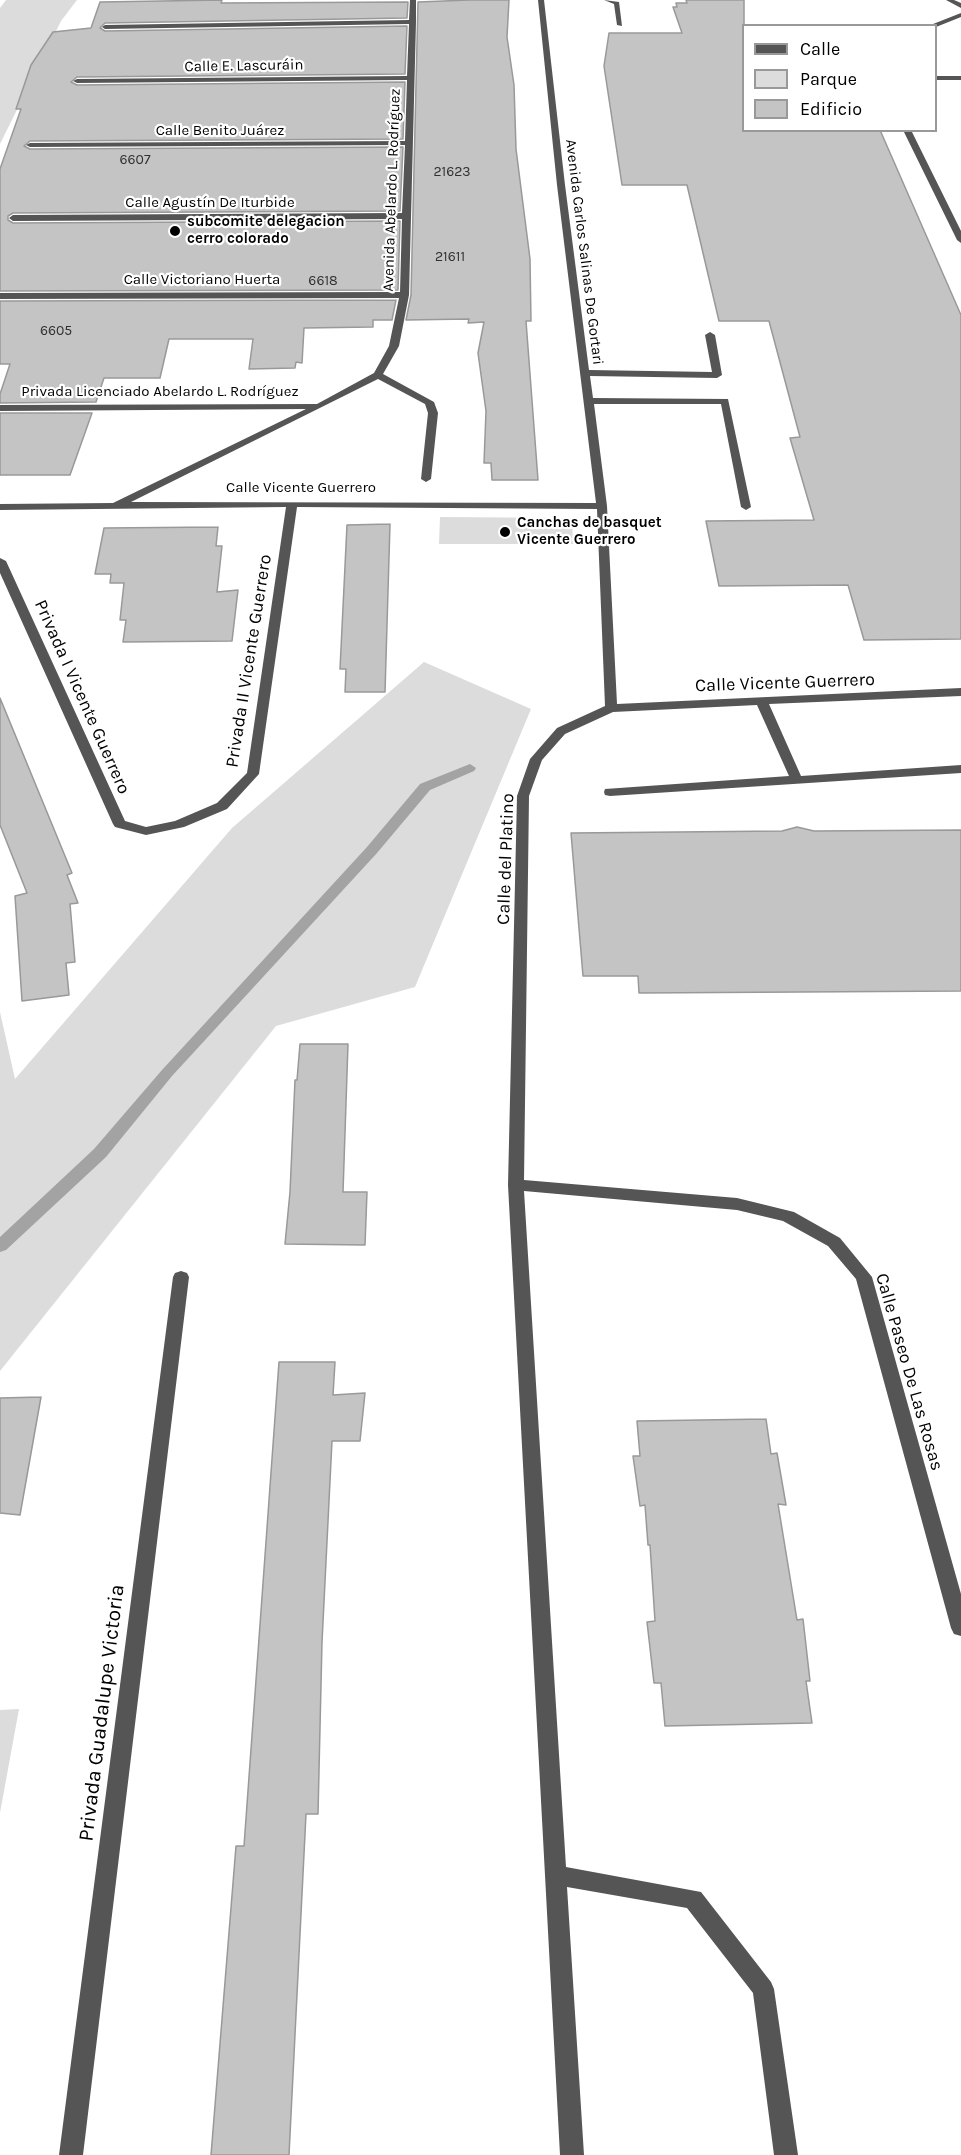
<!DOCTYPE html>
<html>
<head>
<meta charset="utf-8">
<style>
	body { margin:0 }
	#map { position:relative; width:961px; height:2155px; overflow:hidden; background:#fff; font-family:Karla,sans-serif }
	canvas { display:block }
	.legend { position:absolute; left:742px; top:24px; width:195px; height:108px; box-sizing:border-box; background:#fff; border:2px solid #999; margin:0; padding:8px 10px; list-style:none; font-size:18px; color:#000 }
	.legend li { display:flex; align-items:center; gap:12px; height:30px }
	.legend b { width:30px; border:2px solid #999 }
</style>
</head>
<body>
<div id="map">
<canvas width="961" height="2155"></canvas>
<ul class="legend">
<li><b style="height:8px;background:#555"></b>Calle</li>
<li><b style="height:16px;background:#dcdcdc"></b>Parque</li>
<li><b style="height:16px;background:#c4c4c4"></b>Edificio</li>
</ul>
</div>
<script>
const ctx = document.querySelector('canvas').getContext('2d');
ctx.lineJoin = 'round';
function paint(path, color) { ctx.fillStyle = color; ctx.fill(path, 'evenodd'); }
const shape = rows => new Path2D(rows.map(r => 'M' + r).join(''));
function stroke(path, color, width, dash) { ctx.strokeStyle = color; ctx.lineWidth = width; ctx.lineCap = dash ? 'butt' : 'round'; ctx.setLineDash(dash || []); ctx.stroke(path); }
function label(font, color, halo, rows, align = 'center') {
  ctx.font = font + ' Karla,sans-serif'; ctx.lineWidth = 4.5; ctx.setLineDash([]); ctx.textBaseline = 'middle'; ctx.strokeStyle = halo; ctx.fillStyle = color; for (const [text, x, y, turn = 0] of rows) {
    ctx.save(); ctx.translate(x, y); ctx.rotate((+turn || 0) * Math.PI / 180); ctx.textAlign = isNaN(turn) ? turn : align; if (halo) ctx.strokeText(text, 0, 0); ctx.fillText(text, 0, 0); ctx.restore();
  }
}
paint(shape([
	[6,0,77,0,61,21,0,144,0,8],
	[440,517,572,518,573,544,439,544],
	[424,662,531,709,415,987,276,1026,0,1371,0,1012,15,1079,232,828],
	[19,1709,0,1813,0,1710]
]), '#dcdcdc');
paint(shape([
	[470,764,476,768,474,771,430,790,377,853,172,1076,106,1157,6,1250,0,1252,0,1237,94,1149,162,1070,367,847,420,784,470,764]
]), '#a3a3a3');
const building = shape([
	[222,0,221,3,408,2,407,18,105,23,100,28,105,31,407,26,405,74,77,77,71,82,77,85,405,82,403,139,30,141,24,146,30,149,403,147,400,211,13,213,8,216,8,220,13,223,400,221,398,290,0,291,0,169,21,109,16,109,31,65,53,32,91,28,100,2,222,0],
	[469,0,509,0,507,37,514,85,516,149,530,259,531,321,526,321,538,480,492,480,491,463,484,463,486,411,478,353,484,322,468,323,469,319,406,320,411,295,418,2,469,0],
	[686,0,744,0,744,130,880,130,961,315,961,639,864,640,848,585,719,586,706,521,814,520,790,438,800,437,769,321,719,321,687,185,622,185,604,66,609,33,682,33,673,7,677,7,676,3,687,3,686,0],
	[396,300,392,320,373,320,373,327,304,328,302,363,296,362,295,368,249,369,253,339,169,339,160,378,104,378,96,402,0,403,0,394,10,364,0,364,0,301,396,300],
	[0,413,92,413,70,475,0,475,0,413],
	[390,524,385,692,345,692,346,669,340,669,347,525,390,524],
	[218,527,216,546,222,546,217,592,238,590,232,641,123,642,126,620,120,620,124,583,110,583,111,574,95,574,104,528,218,527],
	[0,698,72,873,67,875,78,903,70,904,75,962,66,963,69,995,22,1001,15,896,27,893,0,825,0,698],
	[797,827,814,831,961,830,961,991,639,993,638,976,583,976,571,833,782,831,797,827],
	[300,1044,348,1044,343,1192,367,1192,365,1245,285,1244,290,1192,295,1080,297,1080,300,1044],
	[279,1362,335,1362,333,1395,365,1393,360,1441,332,1441,322,1642,318,1814,306,1814,289,2155,211,2155,236,1846,244,1846,279,1362],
	[41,1397,20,1515,0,1513,0,1398,41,1397],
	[766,1419,771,1454,777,1453,786,1505,778,1504,797,1620,803,1619,810,1681,806,1681,812,1723,665,1726,661,1683,654,1683,647,1622,655,1621,650,1545,648,1545,645,1505,640,1506,633,1456,640,1456,637,1421,766,1419]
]);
paint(building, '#c4c4c4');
stroke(building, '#999', 1.5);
paint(shape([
	[410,0,416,0,416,22,409,295,399,346,383,374,434,402,438,413,431,479,426,482,421,479,428,413,425,404,378,379,131,502,596,503,557,185,538,0,544,0,565,185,589,370,712,372,705,335,710,332,715,335,722,375,717,378,590,376,593,398,728,399,751,507,746,510,741,507,721,404,594,404,607,506,617,704,961,688,961,696,769,704,801,776,961,765,961,773,610,796,605,795,604,792,605,789,789,776,757,705,613,712,565,734,542,760,529,796,524,1180,737,1198,794,1212,840,1238,872,1277,961,1594,961,1636,954,1634,951,1628,856,1279,828,1246,783,1221,737,1210,524,1191,566,1867,701,1892,771,1982,774,1989,798,2155,774,2155,753,1993,687,1908,567,1887,584,2155,560,2155,508,1185,517,796,530,759,557,728,605,706,597,509,297,507,259,774,227,809,184,827,146,835,115,827,113,824,0,573,0,558,6,561,125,821,146,827,175,821,217,803,247,773,286,507,0,510,0,504,113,503,306,409,0,411,0,405,317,404,374,373,389,346,399,298,0,299,0,293,400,292,402,219,13,221,9,218,13,215,402,213,405,145,30,147,26,145,30,143,405,141,407,80,77,83,73,81,77,79,407,76,409,24,105,29,102,27,105,25,409,20,410,0],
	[604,0,619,2,622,26,617,25,614,4,604,0],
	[946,0,954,0,961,3,961,8,946,0],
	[961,13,961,17,936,27,928,26,961,13],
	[936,76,961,76,961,80,936,80,936,76],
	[903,130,911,130,961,231,961,243,957,240,903,130],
	[181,1271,187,1273,189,1277,83,2155,59,2155,173,1277,175,1273,181,1271]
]), '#555');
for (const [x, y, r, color] of [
	[175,231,6,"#000"],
	[505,532,6,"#000"]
]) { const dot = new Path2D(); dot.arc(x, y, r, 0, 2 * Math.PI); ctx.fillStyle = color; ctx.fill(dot); stroke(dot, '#fff', 2); }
label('14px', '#313131', null, [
	["6607",135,160],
	["21623",452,172],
	["21611",450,257],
	["6618",323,281],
	["6605",56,331]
]);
label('15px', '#000', '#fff', [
	["Calle E. Lascuráin",244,66,-1],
	["Calle Benito Juárez",220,131],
	["Avenida Abelardo L. Rodríguez",392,190,-88],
	["Calle Agustín De Iturbide",210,203],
	["Avenida Carlos Salinas De Gortari",584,252,83],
	["Calle Victoriano Huerta",202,280],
	["Privada Licenciado Abelardo L. Rodríguez",160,392],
	["Calle Vicente Guerrero",301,488]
]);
label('bold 15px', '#000', '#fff', [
	["subcomite delegacion",187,222],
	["cerro colorado",187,239],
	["Canchas de basquet",517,523],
	["Vicente Guerrero",517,540]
], 'left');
label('18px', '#000', '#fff', [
	["Privada II Vicente Guerrero",249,661,-81],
	["Calle Vicente Guerrero",785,683,-2],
	["Privada I Vicente Guerrero",82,697,66],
	["Calle del Platino",506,859,-88],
	["Calle Paseo De Las Rosas",909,1372,74]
]);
label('21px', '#000', '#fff', [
	["Privada Guadalupe Victoria",102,1713,-83]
]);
</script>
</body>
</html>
